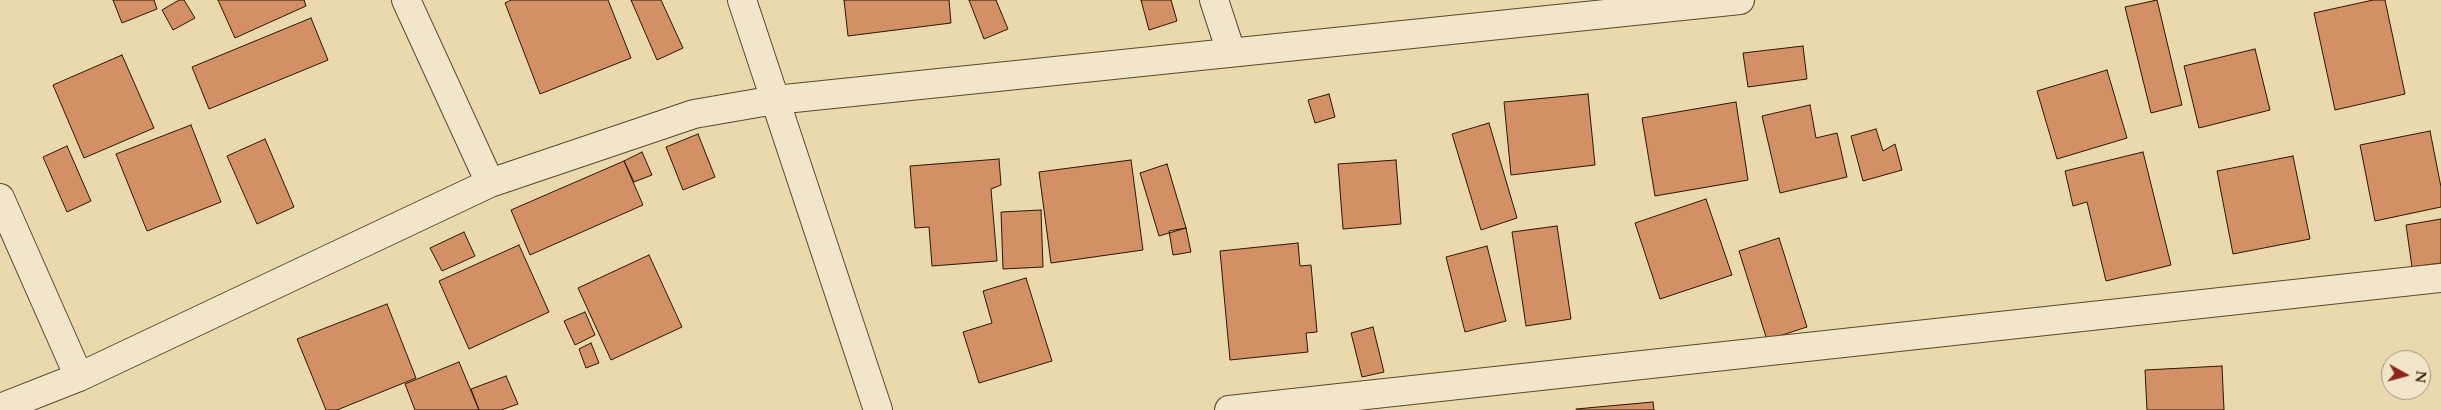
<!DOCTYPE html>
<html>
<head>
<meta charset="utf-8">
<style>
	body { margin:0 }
	#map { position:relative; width:2441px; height:410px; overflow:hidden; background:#ebd9ae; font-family:Cardo,serif }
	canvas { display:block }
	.north { position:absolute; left:2381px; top:350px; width:50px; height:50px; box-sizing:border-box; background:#f2e6ca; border:1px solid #a29479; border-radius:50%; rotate:97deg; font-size:14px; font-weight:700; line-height:20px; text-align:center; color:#2a1800 }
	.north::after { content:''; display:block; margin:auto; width:18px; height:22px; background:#8f2418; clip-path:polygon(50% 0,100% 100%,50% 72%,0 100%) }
</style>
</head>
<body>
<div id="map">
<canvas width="2441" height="410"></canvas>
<div class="north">N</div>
</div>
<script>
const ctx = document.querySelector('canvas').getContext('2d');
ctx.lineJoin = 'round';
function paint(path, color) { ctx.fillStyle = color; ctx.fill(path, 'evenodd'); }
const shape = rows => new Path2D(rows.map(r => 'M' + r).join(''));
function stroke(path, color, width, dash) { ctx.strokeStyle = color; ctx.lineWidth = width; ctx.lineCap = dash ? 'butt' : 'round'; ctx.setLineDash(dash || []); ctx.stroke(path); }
const building = shape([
	[113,0,154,0,157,9,122,23,113,0],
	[179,0,184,0,195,18,173,30,162,10,179,0],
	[218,0,304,0,306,6,235,38,218,0],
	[511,0,608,0,631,58,540,94,505,3,511,0],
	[631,0,661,0,683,48,657,60,631,0],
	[844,0,949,0,951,23,848,36,844,0],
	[969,0,996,0,1008,29,984,39,969,0],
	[1141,0,1171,0,1177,21,1149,30,1141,0],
	[2157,0,2182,105,2151,113,2125,7,2157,0],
	[2373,0,2385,0,2405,94,2335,110,2314,13,2373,0],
	[311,18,328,60,209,109,192,67,311,18],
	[1803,46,1807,79,1748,87,1743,53,1803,46],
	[2255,49,2270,110,2199,128,2184,66,2255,49],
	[122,55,154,128,84,158,53,85,122,55],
	[2107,70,2127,138,2057,159,2037,91,2107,70],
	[1329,94,1335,117,1315,123,1308,100,1329,94],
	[1588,94,1595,165,1511,175,1504,102,1588,94],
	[1736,102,1748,180,1655,196,1642,118,1736,102],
	[1810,105,1816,138,1837,133,1847,177,1780,193,1762,116,1810,105],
	[1489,123,1517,218,1481,230,1452,134,1489,123],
	[191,125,221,202,147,231,116,154,191,125],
	[1876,129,1883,151,1895,144,1902,170,1863,181,1851,136,1876,129],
	[2430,131,2441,187,2441,207,2375,221,2360,145,2430,131],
	[698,134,715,177,683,190,666,147,698,134],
	[265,139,294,207,257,224,227,156,265,139],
	[67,146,91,201,67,212,43,157,67,146],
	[642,152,652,175,634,182,624,161,642,152],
	[2143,152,2171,265,2106,281,2087,202,2073,206,2065,171,2143,152],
	[2293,156,2310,239,2233,254,2217,171,2293,156],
	[999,159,1001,185,991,189,997,261,932,266,929,227,915,228,910,166,999,159],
	[1131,160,1143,250,1051,263,1039,172,1131,160],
	[1396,160,1401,224,1343,229,1338,164,1396,160],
	[624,161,643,205,530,255,511,210,624,161],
	[1167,164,1186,228,1159,236,1140,173,1167,164],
	[1706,199,1732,275,1660,299,1635,223,1706,199],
	[1041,210,1043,267,1003,269,1001,212,1041,210],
	[2441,219,2441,263,2412,267,2406,225,2441,219],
	[1557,226,1571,319,1526,326,1512,232,1557,226],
	[1186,228,1191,252,1173,255,1169,231,1186,228],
	[464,232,475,256,442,271,430,248,464,232],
	[1779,238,1807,327,1767,340,1739,251,1779,238],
	[1298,243,1300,266,1311,265,1317,332,1306,333,1308,352,1230,360,1220,251,1298,243],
	[519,245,549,312,469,349,439,281,519,245],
	[1487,246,1506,321,1465,332,1446,257,1487,246],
	[649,255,682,327,611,360,578,288,649,255],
	[1026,278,1052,361,979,383,963,332,992,323,983,291,1026,278],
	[387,304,416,378,337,410,326,410,297,339,387,304],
	[585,312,595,335,575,345,564,321,585,312],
	[1373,327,1384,372,1362,377,1351,333,1373,327],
	[591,343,599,363,586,368,579,349,591,343],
	[459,362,479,410,415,410,405,384,459,362],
	[2222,366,2224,410,2147,410,2145,370,2222,366],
	[506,376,518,404,501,410,479,410,471,389,506,376],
	[1653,402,1654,410,1576,410,1576,409,1653,402]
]);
paint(building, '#d29064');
stroke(building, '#2a1800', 1);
const minor = shape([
	[406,0,490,183],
	[742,0,878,410],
	[1214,0,1231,52],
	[0,198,79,377],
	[0,408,79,377,490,183,694,114,775,100,1740,0],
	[1229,410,2441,278]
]);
stroke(minor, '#5a482c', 30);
stroke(minor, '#f2e6ca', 28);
</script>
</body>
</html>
